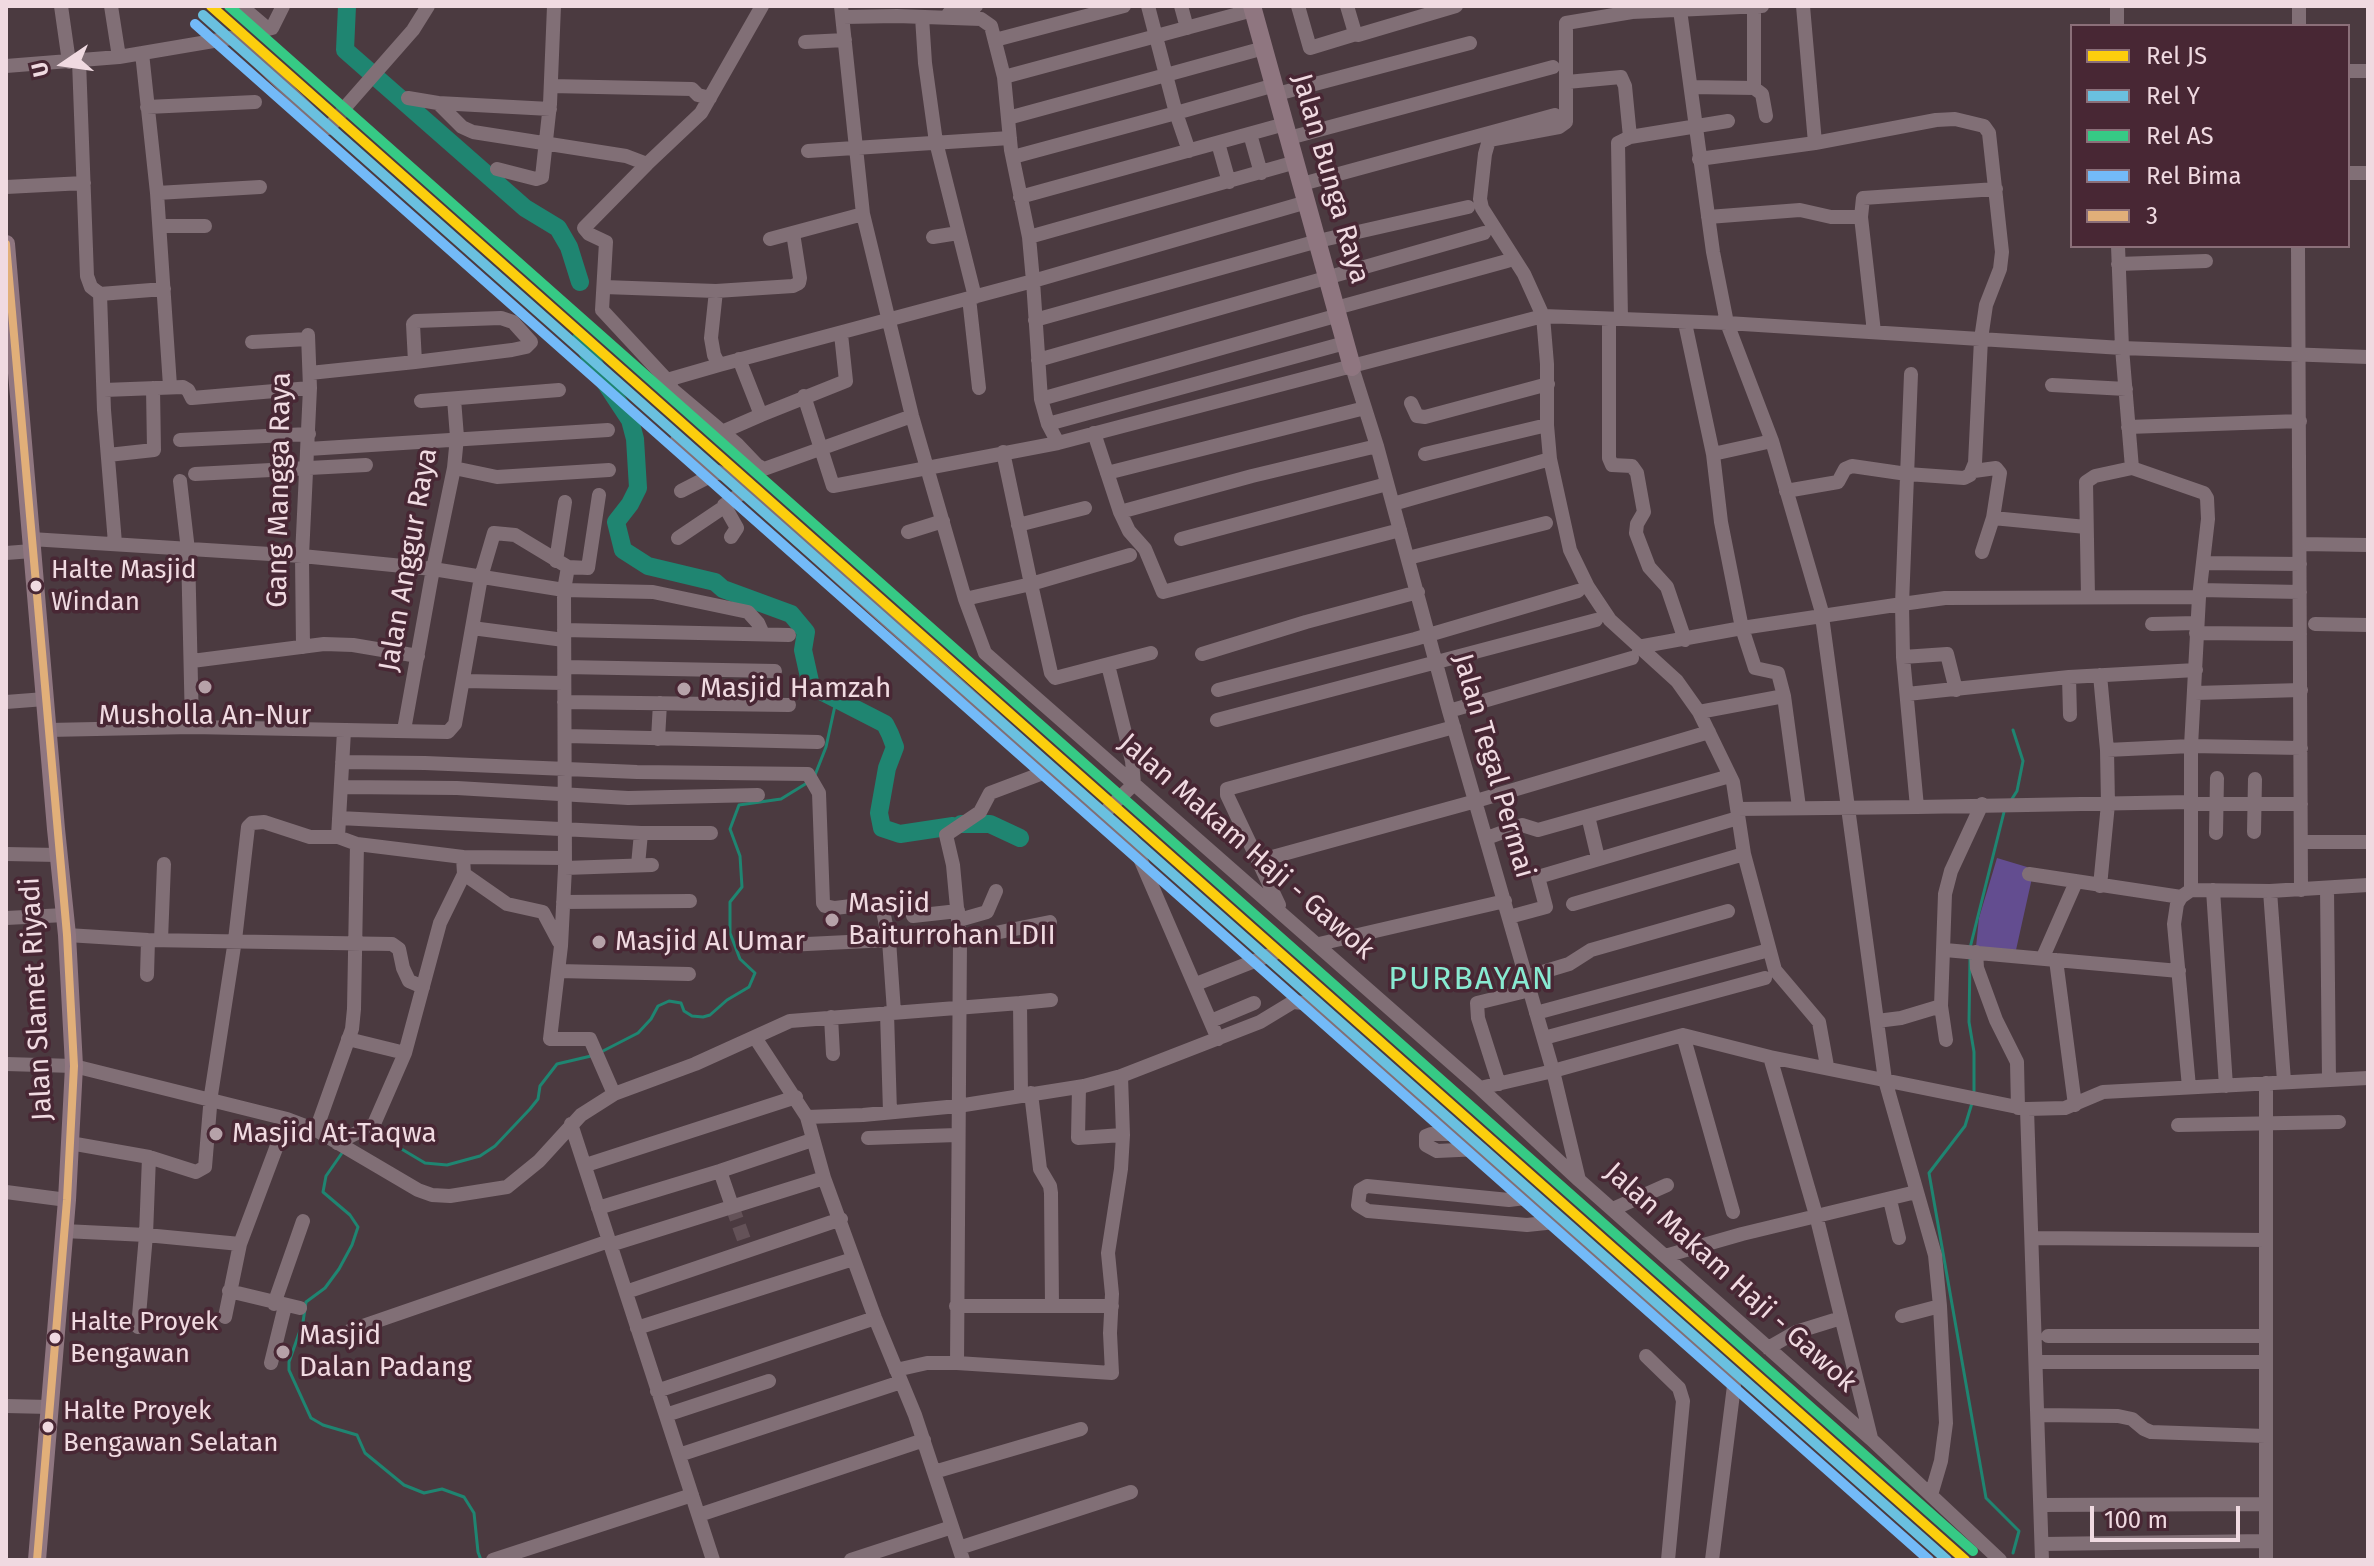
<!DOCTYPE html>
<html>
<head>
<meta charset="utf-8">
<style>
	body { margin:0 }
	#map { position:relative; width:2374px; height:1566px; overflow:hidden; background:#4b3a40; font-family:"Fira Sans",sans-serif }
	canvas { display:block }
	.frame { position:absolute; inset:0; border:8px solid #f0dae1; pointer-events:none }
	.legend { position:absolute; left:2070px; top:24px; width:280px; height:224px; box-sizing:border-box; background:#482734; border:2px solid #8b6f79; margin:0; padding:10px 14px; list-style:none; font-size:24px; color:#f0dae1 }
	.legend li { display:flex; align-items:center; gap:16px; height:40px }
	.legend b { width:40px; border:2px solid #8b6f79 }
	.north { position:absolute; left:24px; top:24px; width:80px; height:80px; -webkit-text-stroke:6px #482734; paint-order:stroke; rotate:257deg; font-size:22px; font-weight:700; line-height:32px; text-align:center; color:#f0dae1 }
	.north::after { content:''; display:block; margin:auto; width:28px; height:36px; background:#f0dae1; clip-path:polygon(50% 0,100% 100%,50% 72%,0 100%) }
	.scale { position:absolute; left:2090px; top:1506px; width:150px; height:36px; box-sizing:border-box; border:4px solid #f0dae1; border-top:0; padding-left:10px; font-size:24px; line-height:28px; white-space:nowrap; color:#f0dae1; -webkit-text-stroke:6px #482734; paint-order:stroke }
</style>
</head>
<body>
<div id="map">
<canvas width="2374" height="1566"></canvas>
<div class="frame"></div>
<ul class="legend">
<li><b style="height:10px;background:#fcce0d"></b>Rel JS</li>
<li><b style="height:10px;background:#6ac0df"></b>Rel Y</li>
<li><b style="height:10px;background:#36ca85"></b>Rel AS</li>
<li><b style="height:10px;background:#73baf8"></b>Rel Bima</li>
<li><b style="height:10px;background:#e1af79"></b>3</li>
</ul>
<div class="north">U</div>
<div class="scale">100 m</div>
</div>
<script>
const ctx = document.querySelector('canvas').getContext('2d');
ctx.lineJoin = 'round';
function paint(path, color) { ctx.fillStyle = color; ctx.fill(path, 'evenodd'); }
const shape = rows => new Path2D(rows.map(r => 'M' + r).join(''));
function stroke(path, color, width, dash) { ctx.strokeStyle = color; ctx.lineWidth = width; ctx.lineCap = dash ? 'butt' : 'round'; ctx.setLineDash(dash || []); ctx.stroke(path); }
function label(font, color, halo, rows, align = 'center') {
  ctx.font = font + ' "Fira Sans",sans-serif'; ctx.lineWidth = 7; ctx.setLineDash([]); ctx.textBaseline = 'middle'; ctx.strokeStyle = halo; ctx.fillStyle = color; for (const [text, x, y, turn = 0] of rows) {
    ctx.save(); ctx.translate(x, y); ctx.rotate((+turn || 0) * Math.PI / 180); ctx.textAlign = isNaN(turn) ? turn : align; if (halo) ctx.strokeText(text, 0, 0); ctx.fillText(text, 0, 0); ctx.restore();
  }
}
paint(shape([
	[1997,858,2027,867,2026,876,2032,878,2016,950,1976,947,1979,918]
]), '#634d90');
stroke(shape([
	[815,775,826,747,836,701],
	[2010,802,2017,791,2023,761,2013,730],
	[1970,948,2004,812],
	[1970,959,1969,1022,1974,1052,1974,1091],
	[601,1052,638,1033,651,1019,658,1006,669,1001,681,1003,684,1011,692,1016,703,1017,710,1015,727,1000,749,987,755,973,740,959,730,933,730,902,742,887,740,856,730,829,739,805,781,799,807,783],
	[1972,1103,1965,1126,1929,1173,1986,1498,2019,1531,2013,1553],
	[373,1132,425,1163,447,1165,480,1156,495,1146,530,1109,538,1099,540,1086,557,1064,591,1056],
	[342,1153,326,1176,323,1192,350,1215,358,1227,352,1245,339,1269,325,1288,306,1302,303,1322,289,1362,289,1370,311,1418,323,1425,357,1435,365,1453,404,1485,424,1493,442,1489,464,1497,474,1513,478,1552,481,1560]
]), '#1f8571', 3);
stroke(shape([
	[347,6,345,50,525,208,558,228,569,247,580,282],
	[581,339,597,370,630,420,635,439,638,488,630,504,616,522,623,550,648,566,715,582,723,589,791,614,806,632,803,650,811,686,885,724,890,734,895,747,887,768,879,813,882,828,900,834,953,826],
	[961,824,990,824,1020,838]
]), '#1f8571', 18);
stroke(shape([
	[334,122,348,104],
	[732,1206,748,1251]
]), '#645258', 14, [14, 7]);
stroke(shape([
	[61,6,69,62],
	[111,6,119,57],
	[241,6,268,29,272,28,283,6],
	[841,6,863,214,912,416,965,599,985,653,1480,1088,1579,1180,1871,1439,2000,1560],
	[1148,6,1166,75,1264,48],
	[1181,6,1187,28],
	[1298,6,1310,48,1356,34],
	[1347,6,1355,33,1358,35,1456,6],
	[1762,6,1632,12,1566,23,1566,122,1559,127,1489,140,1485,154,1480,199,1482,208,1524,274,1543,316,1547,364,1547,425,1550,459,1570,550,1588,587,1610,620,1677,681,1699,712,1733,782,1744,854,1775,970,1819,1022,1827,1066],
	[2117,6,2117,26],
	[2299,6,2299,26],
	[1754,7,1754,88,1762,94,1766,116],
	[1680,10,1713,252,1727,323,1772,441,1821,609,1885,1080,1935,1255,1940,1306,1946,1423,1941,1461,1931,1495],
	[949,13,976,6],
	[843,17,897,16,981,19,991,26,1004,77,1011,150,1029,237,1296,162],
	[922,17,925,63,936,142,975,297],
	[995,40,1124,6],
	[805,42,845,40],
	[142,53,157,193,170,386],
	[79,61,87,276,91,287,100,294,104,410,115,543],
	[6,66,119,57,231,38,236,39,325,127,328,128,334,122],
	[2348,71,2368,71],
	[1004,77,1253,10],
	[1567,82,1621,77,1625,86,1630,137],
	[551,86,692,89,698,95,710,98],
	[1691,87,1754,88],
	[1277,94,1470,43],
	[408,98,438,103,462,127,473,132,626,156,647,164,584,228,589,234,606,242,602,310,667,380,673,390,737,444,757,465,764,469,912,416],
	[438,103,550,109],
	[348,104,413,30,428,6],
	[147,107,255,102],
	[1008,118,1166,75,1176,113,1013,157],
	[1250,134,1261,173],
	[1289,138,1553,67],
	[1218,143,1229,182],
	[808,151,1010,138],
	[1189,151,1176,113,1275,85],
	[1699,159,1815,143],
	[647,164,701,113,762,6],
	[497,169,536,179,542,177,550,104,554,6],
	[2348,173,2368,173],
	[1302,184,1555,115],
	[6,187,84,183],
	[157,193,260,187],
	[1020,197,1285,124],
	[1708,217,1800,210,1831,217,1861,217],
	[160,226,205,226],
	[933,237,958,233],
	[1029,237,1033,281,1307,202],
	[770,239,863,214],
	[2118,246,2122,348,2132,468],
	[2298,246,2301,890],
	[2118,264,2206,261],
	[604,287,716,291,793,286,799,283,800,278,793,233],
	[100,294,164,289],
	[969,298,979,388],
	[1336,308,1507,261],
	[1609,319,1609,458,1612,465,1632,466,1637,473,1644,512,1637,524,1636,533,1649,567,1667,587,1685,640],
	[1621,319,1618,143,1630,137,1728,121],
	[1035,320,1318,241,1468,207],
	[1874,332,1861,217,1863,198,1996,189],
	[252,342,308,339],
	[739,359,761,415,846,381,841,334],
	[1038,360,1484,233],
	[719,365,1033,281,1041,399,1048,424,1058,443],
	[1352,367,1377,446,1449,711,1553,1071,1579,1180],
	[310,373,415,362,512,350,526,347,531,342,513,322,501,318,416,321,413,324,415,362],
	[667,380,719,365,714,355,711,338,716,291],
	[2052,385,2126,389],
	[104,390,183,387,188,390,192,398,310,388],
	[804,396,833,486,1058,443,1543,316,1727,323,2122,348,2368,357],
	[1041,399,1339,315],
	[421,401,559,390],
	[1411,403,1417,416,1425,417,1548,384],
	[1048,424,1345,343],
	[2128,427,2300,421],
	[722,432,761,415],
	[1094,433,1120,512,1129,531,1145,549,1163,592,1400,530],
	[180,440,309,434],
	[677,440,711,472,727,474,1051,770,1132,840,1218,1039],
	[308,449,608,430],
	[1003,452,1031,584,1130,555],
	[1425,454,1547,425],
	[1713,454,1772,441],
	[108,455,154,450,153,388],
	[454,468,497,477,609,470],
	[1974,471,1996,468,2000,473,1993,518,1982,552],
	[1107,473,1365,408],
	[195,474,366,465],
	[180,481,188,550,192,727],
	[681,491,718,472],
	[1786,491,1838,482,1845,469,1852,466,1907,474,1964,478,1970,475,1975,463,1981,339,1986,305,2000,269,2002,252,1989,133,1984,126,1955,119,1936,120,1815,143,1803,6],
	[1393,504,1550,459],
	[1120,512,1252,476,1377,446],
	[1993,518,2086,527],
	[1018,525,1085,508],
	[908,532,943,521],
	[731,537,737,528,724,505,745,491],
	[678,538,724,507],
	[31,539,302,556,433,569,564,590,653,592,748,612,758,623,763,634],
	[1181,539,1387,484],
	[2300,544,2368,545],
	[6,553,32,551],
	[1408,558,1546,523],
	[556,561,565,502],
	[2203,563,2300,564],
	[568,567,588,568,599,495],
	[2200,590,2300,592],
	[2088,597,2086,482,2095,476,2132,468,2204,493,2207,498,2208,519,2199,597],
	[965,599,1031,584,1051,673,1055,678,1151,653],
	[2152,624,2197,623],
	[2315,624,2368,625],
	[472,628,481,577,494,533,515,535,568,567,564,590,565,868,561,946,550,1039,590,1039,614,1094],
	[564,630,789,635],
	[2196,633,2300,634],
	[303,647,302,556,310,388,308,335],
	[1638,647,1742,628,1721,522,1713,454,1685,323],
	[1202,654,1306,622,1418,592],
	[1903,657,1947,654,1956,690],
	[192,661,324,644,353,645,418,656],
	[565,667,775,671],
	[2100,675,2107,750,2108,804,2100,886],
	[2069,677,2070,715],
	[464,681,563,683],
	[1218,690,1415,639,1578,591],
	[2195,693,2301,690],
	[1907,694,2069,677,2196,670],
	[1784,696,1778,673,1755,668,1742,628,1902,604,1911,374],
	[6,702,45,699],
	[564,702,789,705],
	[1449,711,1632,658],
	[1699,712,1784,696,1799,807],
	[1217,720,1596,620],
	[48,730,192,727,448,732,455,724,472,628,564,640],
	[404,730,433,569,454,468,457,437,454,399],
	[566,736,818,742],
	[658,739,660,703],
	[2107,750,2191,746,2301,748],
	[342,762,425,763,637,772,808,774,819,793,823,903,825,906,835,908,876,903,882,906,889,940,894,1012],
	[341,787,457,788,628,798,758,795],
	[2191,802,1917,807,1903,657,1902,604,1945,598,2199,597,2191,746,2191,890,2270,891,2368,885],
	[2198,804,2301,804],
	[1737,809,1917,807],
	[1103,814,1134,784,1132,761,1108,665],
	[1588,816,1598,858],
	[339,818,641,833,711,833],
	[2254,832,2255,779],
	[2216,833,2217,778],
	[1487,838,1522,825,1538,830,1730,776],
	[2301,842,2368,842],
	[6,854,58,855],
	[463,857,564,858],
	[1265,859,1476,801,1709,732],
	[638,865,641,833],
	[565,868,652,865],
	[464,874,507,904,543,912,559,942],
	[2029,874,2181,897],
	[2327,888,2329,1080],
	[2213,890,2226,1086],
	[2270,891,2284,1081],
	[563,902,690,901],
	[1573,904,1744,854],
	[1279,905,1227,795,1227,789,1454,727],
	[913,916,958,911],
	[1509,917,1546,907,1538,877,1738,818],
	[6,918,65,915],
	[959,920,987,912,996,891],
	[67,935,148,940,392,944,399,949,403,968,409,981,423,987],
	[161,940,164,864],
	[960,940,1050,922],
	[1319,944,1505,901],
	[766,946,889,940],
	[1945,950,2056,960],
	[1976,952,1977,968,1996,1020,2017,1062,2018,1108],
	[2043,957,2076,882],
	[558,971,689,974],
	[147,975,148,940],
	[1526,977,1569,964,1591,950,1728,911],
	[1196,984,1275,953],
	[1020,1003,1051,1000],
	[887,1013,890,1112],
	[1536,1013,1769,950],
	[831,1017,833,1054],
	[1211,1021,1254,1003],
	[1877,1021,1901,1018,1941,1006],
	[1683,1035,1733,1212],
	[1544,1038,1765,978],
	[348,1039,405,1053],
	[756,1039,807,1117,824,1178,875,1318,915,1415,963,1560],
	[1946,1040,1941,1006,1945,894,1951,871,1982,804],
	[1770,1057,1816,1215,1871,1438],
	[6,1064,74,1066,287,1119,316,1130,418,1190,432,1195,450,1196,507,1187,539,1161,581,1115,614,1094,695,1064,790,1021,1020,1003,1021,1095],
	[2266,1083,2266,1560],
	[1499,1084,1478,1018,1477,1003,1530,990],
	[1079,1087,1078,1138,1123,1135],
	[2189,1087,2174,924,2177,904,2181,897,2191,890],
	[1480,1088,1553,1071,1683,1035,1770,1057,2027,1109,2065,1108,2103,1092,2368,1078],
	[2075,1105,2056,960,2179,971],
	[2027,1109,2042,1560],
	[807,1117,863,1115,958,1106,1084,1086,1121,1076,1260,1022,1293,1002,1313,1004,1399,1081,1480,1149,1533,1197,1579,1244,1729,1375,1734,1386,1712,1560],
	[571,1124,713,1560],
	[2178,1125,2339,1122],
	[316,1130,352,1029,354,1009,357,844,338,837,344,731],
	[1463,1134,1431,1134,1426,1136,1426,1145,1437,1151,1480,1149],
	[868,1138,957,1135],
	[70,1143,149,1157,196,1172,205,1167,211,1095,235,940,248,827,252,823,264,822,310,837,338,837],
	[337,1143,374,1124,405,1053,440,923,464,874,463,857,357,844],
	[586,1165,796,1097],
	[6,1192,67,1200],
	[1533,1197,1509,1200,1367,1186,1360,1190,1358,1205,1368,1211,1527,1225,1546,1223,1554,1218],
	[1890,1200,1899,1238],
	[732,1206,720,1171,812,1140],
	[598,1208,720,1171],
	[1613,1209,1667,1185],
	[64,1231,146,1235,149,1157],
	[2037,1238,2266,1240],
	[610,1245,824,1178],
	[1665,1256,1742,1234,1916,1192],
	[229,1291,300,1308],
	[626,1292,841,1219],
	[274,1304,303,1221],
	[956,1306,1052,1306,1051,1193,1050,1186,1040,1169,1031,1093],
	[1052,1306,1112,1306],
	[1902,1316,1940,1306],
	[225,1317,240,1244,287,1119],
	[138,1327,146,1235,240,1244],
	[637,1328,853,1259],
	[351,1330,609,1241],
	[2048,1336,2266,1336],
	[1768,1348,1796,1332,1841,1318],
	[1646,1356,1679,1388,1683,1401,1668,1560],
	[2036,1362,2265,1362],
	[271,1363,285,1306],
	[957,1363,1112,1373,1110,1333,1112,1294,1108,1253,1121,1169,1123,1135,1121,1076],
	[896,1370,927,1363,957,1363,960,940,953,865,946,835,980,812,990,793,1051,770],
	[657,1391,875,1318],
	[6,1406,49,1407],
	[666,1415,769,1381],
	[2040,1415,2118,1416,2132,1419,2144,1429,2151,1432,2265,1436],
	[679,1455,901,1382],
	[934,1472,1081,1429],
	[2041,1505,2262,1504],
	[699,1515,924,1440],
	[2043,1544,2266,1541],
	[959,1548,1131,1492],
	[493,1560,692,1495],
	[851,1560,952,1527]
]), '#816f76', 14);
stroke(shape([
	[1252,6,1352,367],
	[6,244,56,829,67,935,74,1066,67,1200,37,1560]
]), '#8f7680', 18);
stroke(shape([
	[6,244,67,935,74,1066,67,1200,37,1560]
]), '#e1af79', 8);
stroke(shape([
	[211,6,1965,1560]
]), '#fcce0d', 10);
stroke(shape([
	[203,15,1947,1560]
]), '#6ac0df', 10);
stroke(shape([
	[229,6,1973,1551]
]), '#36ca85', 10);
stroke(shape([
	[195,24,1929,1560]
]), '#73baf8', 10);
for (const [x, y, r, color] of [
	[36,586,7,"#f0dae1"],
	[205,687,8,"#b6a2a9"],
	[684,689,8,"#b6a2a9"],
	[832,920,8,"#b6a2a9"],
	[599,942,8,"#b6a2a9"],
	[216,1134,8,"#b6a2a9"],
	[55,1338,7,"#f0dae1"],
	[283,1352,8,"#b6a2a9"],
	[48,1427,7,"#f0dae1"]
]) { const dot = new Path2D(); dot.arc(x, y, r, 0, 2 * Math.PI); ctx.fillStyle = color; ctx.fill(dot); stroke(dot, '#482734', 3); }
label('26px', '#f0dae1', '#482734', [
	["Halte Masjid",51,571],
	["Windan",51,603],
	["Halte Proyek",70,1323],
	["Bengawan",70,1355],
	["Halte Proyek",63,1412],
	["Bengawan Selatan",63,1444]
], 'left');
label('28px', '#f0dae1', '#482734', [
	["Jalan Bunga Raya",1330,179,74],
	["Gang Mangga Raya",280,490,-89],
	["Jalan Anggur Raya",409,560,-80],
	["Jalan Tegal Permai",1493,766,74],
	["Jalan Makam Haji - Gawok",1246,847,41],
	["Jalan Slamet Riyadi",37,999,-93],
	["Jalan Makam Haji - Gawok",1730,1278,42]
]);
label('28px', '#f0dae1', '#482734', [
	["Masjid Hamzah",700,689],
	["Musholla An-Nur",205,716,"center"],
	["Masjid",848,904],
	["Baiturrohan LDII",848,936],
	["Masjid Al Umar",615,942],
	["Masjid At-Taqwa",232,1134],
	["Masjid",299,1336],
	["Dalan Padang",299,1368]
], 'left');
ctx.letterSpacing = '2px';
label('32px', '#88ead1', '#482734', [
	["PURBAYAN",1472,980]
]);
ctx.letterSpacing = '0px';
</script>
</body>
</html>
